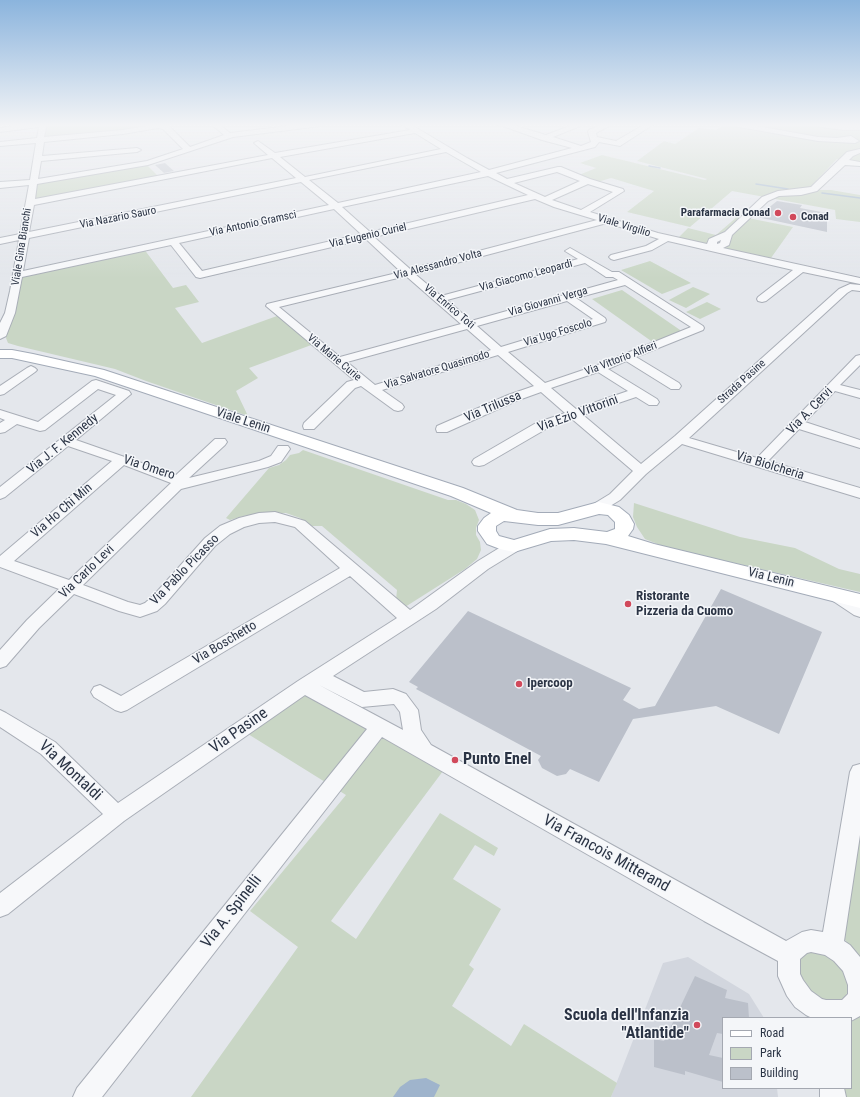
<!DOCTYPE html>
<html>
<head>
<meta charset="utf-8">
<style>
	body { margin:0 }
	#map { position:relative; width:860px; height:1097px; overflow:hidden; background:#e4e7ec; font-family:"Roboto Condensed",sans-serif }
	canvas { display:block }
	.legend { position:absolute; left:722px; top:1017px; width:130px; height:72px; box-sizing:border-box; background:#f4f6f9; border:1px solid #a4a8b1; margin:0; padding:5px 7px; list-style:none; font-size:12px; color:#2b3445 }
	.legend li { display:flex; align-items:center; gap:8px; height:20px }
	.legend b { width:20px; border:1px solid #a4a8b1 }
</style>
</head>
<body>
<div id="map">
<canvas width="860" height="1097"></canvas>
<ul class="legend">
<li><b style="height:5px;background:#fff"></b>Road</li>
<li><b style="height:11px;background:#c9d6c5"></b>Park</li>
<li><b style="height:11px;background:#bbc0ca"></b>Building</li>
</ul>
</div>
<script>
const ctx = document.querySelector('canvas').getContext('2d');
ctx.lineJoin = 'round';
function paint(path, color) { ctx.fillStyle = color; ctx.fill(path, 'evenodd'); }
const shape = rows => new Path2D(rows.map(r => 'M' + r).join(''));
function stroke(path, color, width, dash) { ctx.strokeStyle = color; ctx.lineWidth = width; ctx.lineCap = dash ? 'butt' : 'round'; ctx.setLineDash(dash || []); ctx.stroke(path); }
function label(font, color, halo, rows, align = 'center') {
  ctx.font = font + ' "Roboto Condensed",sans-serif'; ctx.lineWidth = 3; ctx.setLineDash([]); ctx.textBaseline = 'middle'; ctx.strokeStyle = halo; ctx.fillStyle = color; for (const [text, x, y, turn = 0] of rows) {
    ctx.save(); ctx.translate(x, y); ctx.rotate((+turn || 0) * Math.PI / 180); ctx.textAlign = isNaN(turn) ? turn : align; if (halo) ctx.strokeText(text, 0, 0); ctx.fillText(text, 0, 0); ctx.restore();
  }
}
paint(shape([
	[688,957,749,994,764,1018,723,1018,723,1088,777,1088,778,1097,611,1097,663,963]
]), '#d2d6de');
paint(shape([
	[51,124,146,124,149,126,123,131,39,139,43,125],
	[724,124,742,124,754,126,759,124,805,124,860,129,860,162,837,159,810,187,801,190,831,190,860,195,860,222,836,219,835,210,732,191,690,227,627,212,654,191,611,178,598,182,579,175,596,168,580,163,602,155,705,180,707,179,637,161,664,141,675,144,699,128,716,130],
	[146,164,161,179,36,203,36,183],
	[738,216,793,227,771,258,677,239,688,228,716,235],
	[144,249,173,288,186,285,199,302,175,308,202,343,277,316,314,344,249,368,258,378,236,391,248,416,146,381,115,369,18,346,8,343,6,338,23,275],
	[650,261,691,283,662,294,621,270],
	[693,287,710,294,686,308,669,300],
	[622,290,683,332,654,343,592,299],
	[707,302,721,309,700,319,686,312],
	[303,450,448,500,456,500,466,504,475,510,479,520,476,528,476,535,480,542,481,550,477,559,465,569,405,607,396,600,397,590,322,526,310,526,300,518,286,513,272,513,243,516,230,520,226,518,269,468,279,465,286,460,290,455,299,453],
	[634,503,740,537,795,548,839,569,860,574,860,592,665,547,645,539,637,527,633,517],
	[308,692,446,767,331,921,356,939,440,813,498,848,494,856,475,845,453,879,501,909,469,965,474,969,452,1006,511,1046,524,1024,617,1083,611,1097,191,1097,298,947,250,911,346,795,248,734],
	[860,807,860,963,836,926],
	[805,951,822,951,844,968,849,985,848,992,844,998,838,1002,822,1002,805,990,796,963],
	[860,1009,860,1097,840,1097,839,1088,851,1088,851,1019]
]), '#c9d6c5');
paint(shape([
	[426,1078,440,1085,434,1097,393,1097,400,1087,410,1080]
]), '#9fb4cc');
stroke(shape([
	[649,166,660,168],
	[756,184,788,189],
	[822,193,860,198]
]), '#9fb4cc', 1.5);
paint(shape([
	[165,163,174,171,164,173,155,165],
	[777,201,802,205,800,208,827,213,827,232,757,217],
	[721,589,822,632,779,734,716,706,633,719,599,782,570,769,566,774,557,776,542,768,538,760,541,756,416,689,418,687,409,682,468,611,631,688,623,700,639,709,655,706],
	[695,976,727,990,725,998,748,1003,749,1018,723,1018,723,1034,717,1033,709,1055,723,1058,723,1082,685,1071,685,1075,654,1067,654,1039,664,1041]
]), '#bbc0ca');
const minor = shape([
	[28,124,47,124,44,137,123,130,159,124,168,125,190,147,224,135,211,124,219,124,230,133,304,124,325,124,321,126,233,137,148,165,37,184,35,199,268,155,254,143,258,141,275,153,410,130,401,124,410,124,467,158,489,170,572,148,542,140,497,124,509,124,546,135,575,124,585,124,553,137,581,146,591,142,588,132,589,130,603,124,613,124,596,133,597,137,616,141,645,124,654,124,620,146,599,142,595,147,496,173,507,179,558,167,561,167,590,179,623,189,624,191,590,212,658,233,707,244,709,239,725,232,762,197,778,191,811,187,847,152,860,149,860,153,853,156,849,160,860,162,860,166,845,165,817,191,801,195,779,196,768,201,732,235,729,245,723,248,860,278,860,284,803,272,766,301,762,302,758,301,757,299,758,297,793,270,668,241,652,250,614,260,611,259,609,257,611,255,646,246,659,239,607,223,415,274,441,296,578,259,565,251,570,248,612,272,619,272,703,326,704,328,703,330,636,357,679,383,681,386,679,389,671,389,626,361,608,369,657,399,659,402,657,405,649,405,636,397,583,415,641,464,675,436,839,289,850,284,860,285,860,291,852,290,847,293,689,438,757,458,856,356,860,355,860,365,840,385,860,390,860,398,835,391,805,422,860,440,860,448,799,429,768,461,860,488,860,498,682,444,646,474,620,500,602,511,597,513,592,511,590,508,592,505,610,494,633,471,572,419,546,429,484,465,479,466,474,465,472,462,474,459,536,423,565,413,541,392,516,401,447,432,437,432,436,429,437,426,508,395,534,386,498,355,382,390,402,404,404,407,402,410,398,411,394,410,361,386,355,388,314,429,304,429,303,426,304,423,347,382,354,380,266,306,267,304,401,272,366,239,200,278,196,277,171,245,22,277,15,313,6,336,0,339,0,323,5,313,10,291,19,240,0,244,0,238,20,234,29,185,0,188,0,182,30,180,36,143,0,146,0,142,37,138,39,127,0,132,0,128,28,124],
	[158,128,163,129,183,149,147,161,38,179,41,161,137,152,141,150,137,148,42,156,44,142,123,134,158,128],
	[415,133,441,149,305,177,280,157,415,133],
	[446,152,481,172,338,203,309,180,446,152],
	[272,158,296,178,29,232,34,205,272,158],
	[557,172,580,181,545,197,514,183,557,172],
	[488,176,528,195,370,232,342,207,488,176],
	[301,182,329,205,23,271,29,238,301,182],
	[588,184,613,192,581,210,552,200,588,184],
	[535,199,554,207,597,220,410,269,374,237,535,199],
	[334,209,361,234,202,271,179,243,334,209],
	[721,240,720,243,717,244,717,242,721,240],
	[585,263,606,277,613,277,618,280,471,321,447,300,585,263],
	[406,276,461,324,340,357,279,307,406,276],
	[625,285,691,327,595,366,545,383,508,352,605,322,606,320,605,318,576,298,625,285],
	[567,301,593,319,501,347,477,326,567,301],
	[467,329,491,350,375,385,347,362,467,329],
	[598,372,628,391,576,409,551,388,598,372],
	[730,124,746,124,818,137,837,138,851,136,859,141,855,143,818,141,734,126,730,124],
	[811,124,860,126,860,130,843,130,815,126,811,124],
	[31,366,35,368,37,370,35,372,4,394,0,395,0,386,27,368,31,366],
	[96,380,129,391,131,394,76,440,176,475,215,439,225,439,227,442,225,445,189,478,259,461,271,456,278,446,288,446,290,449,281,462,268,467,181,489,83,585,128,602,140,605,145,603,153,596,205,538,220,526,239,518,259,513,275,512,305,521,410,610,478,561,509,542,514,541,519,542,521,546,519,550,488,569,436,609,333,676,364,692,393,689,406,694,418,710,421,730,431,745,786,941,802,932,811,930,823,932,850,772,853,766,860,764,860,835,844,941,850,945,860,957,860,1016,851,1021,851,1018,812,1018,806,1015,795,1007,787,996,778,976,778,961,704,921,382,737,102,1097,73,1097,77,1088,367,729,305,695,124,821,8,914,0,917,0,893,103,814,41,754,0,727,0,710,6,713,55,742,118,803,298,681,397,618,350,576,127,710,121,712,115,710,94,697,91,692,94,687,100,685,121,696,340,568,295,527,275,522,259,523,244,527,230,534,215,546,165,604,157,611,140,617,119,611,74,594,39,628,6,666,0,668,0,650,27,620,59,589,0,567,0,556,112,461,68,446,5,497,0,499,0,487,116,395,98,389,45,430,40,431,17,424,5,432,0,433,0,423,5,420,0,418,0,410,38,422,92,381,96,380],
	[124,465,171,483,69,580,14,561,124,465],
	[319,685,362,707,394,704,400,712,403,730,319,685],
	[811,952,825,955,834,961,843,971,848,985,848,994,842,1000,826,1000,822,999,811,991,803,980,800,974,800,959,807,953,811,952],
	[836,589,842,591,860,603,860,617,854,615,830,599,828,595,830,591,836,589],
	[820,1088,844,1088,846,1097,820,1097,820,1088]
]);
const major = shape([
	[0,350,12,350,33,354,104,370,463,488,517,510,538,513,558,513,599,502,619,507,629,515,634,524,633,529,628,536,654,544,860,594,860,608,606,544,574,540,551,541,514,552,500,549,487,544,478,531,478,526,484,518,491,513,451,496,95,376,12,358,0,358,0,350],
	[599,514,608,515,615,522,615,529,607,532,574,528,550,529,514,540,499,536,496,531,496,526,504,521,538,525,558,525,599,514]
]);
stroke(minor, '#a9aeb7', 2);
stroke(major, '#a3abb8', 2);
paint(minor, '#f7f8fa');
paint(major, '#fff');
const sky = ctx.createLinearGradient(0, 0, 0, 278);
sky.addColorStop(0, '#8bb4dd');
sky.addColorStop(0.45, '#f3f4f6');
sky.addColorStop(1, '#f3f4f600');
ctx.fillStyle = sky;
ctx.fillRect(0, 0, 860, 278);
for (const [x, y, r, color] of [
	[778,213,4,"#d1495b"],
	[793,217,4,"#d1495b"],
	[628,604,4,"#d1495b"],
	[519,684,4,"#d1495b"],
	[455,760,4,"#d1495b"],
	[697,1025,4,"#d1495b"]
]) { const dot = new Path2D(); dot.arc(x, y, r, 0, 2 * Math.PI); ctx.fillStyle = color; ctx.fill(dot); stroke(dot, '#f4f6f9', 1.5); }
label('bold 11px', '#2b3445', '#f4f6f9', [
	["Parafarmacia Conad",770,213],
	["Conad",801,217,"left"]
], 'right');
label('11px', '#2b3445', '#f4f6f9', [
	["Via Nazario Sauro",118,218,-11],
	["Via Antonio Gramsci",253,224,-12],
	["Viale Virgilio",624,226,17],
	["Via Eugenio Curiel",368,236,-13],
	["Viale Gina Bianchi",22,247,-81],
	["Via Alessandro Volta",438,265,-15],
	["Via Giacomo Leopardi",526,276,-15],
	["Via Giovanni Verga",548,302,-16],
	["Via Enrico Toti",449,307,40],
	["Via Ugo Foscolo",558,333,-17],
	["Via Marie Curie",334,358,40],
	["Via Vittorio Alfieri",621,359,-21],
	["Via Salvatore Quasimodo",437,370,-17],
	["Strada Pasine",742,382,-42]
]);
label('13px', '#2b3445', '#f4f6f9', [
	["Via Trilussa",493,407,-23],
	["Via A. Cervi",810,411,-46],
	["Via Ezio Vittorini",578,414,-20],
	["Viale Lenin",243,421,18],
	["Via J. F. Kennedy",63,444,-39],
	["Via Biolcheria",770,466,17],
	["Via Omero",149,468,18],
	["Via Ho Chi Min",62,511,-41],
	["Via Pablo Picasso",185,570,-46],
	["Via Carlo Levi",87,572,-44],
	["Via Lenin",771,578,14],
	["Via Boschetto",225,643,-31]
]);
label('bold 13px', '#2b3445', '#f4f6f9', [
	["Ristorante",636,597],
	["Pizzeria da Cuomo",636,612],
	["Ipercoop",527,684]
], 'left');
label('16px', '#2b3445', '#f4f6f9', [
	["Via Pasine",239,731,-35],
	["Via Montaldi",70,771,43],
	["Via Francois Mitterand",606,854,29],
	["Via A. Spinelli",232,912,-52]
]);
label('bold 16px', '#2b3445', '#f4f6f9', [
	["Punto Enel",463,760],
	["Scuola dell'Infanzia",689,1016,"right"],
	["\"Atlantide\"",689,1034,"right"]
], 'left');
</script>
</body>
</html>
